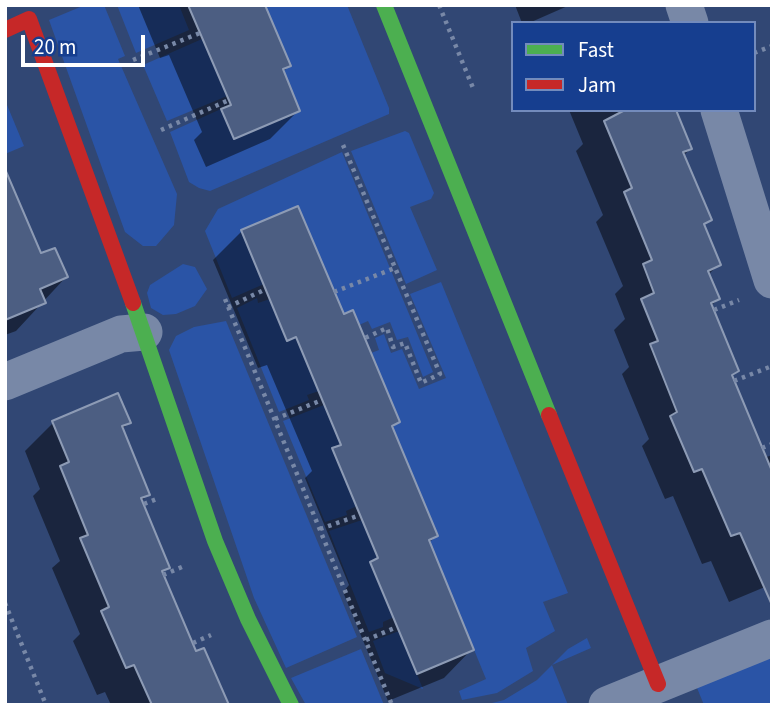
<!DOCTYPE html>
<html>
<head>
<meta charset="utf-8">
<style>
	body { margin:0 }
	#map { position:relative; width:777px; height:710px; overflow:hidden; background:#314774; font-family:"Source Sans 3",sans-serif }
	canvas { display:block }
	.frame { position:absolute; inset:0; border:7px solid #fff; pointer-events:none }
	.legend { position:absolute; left:511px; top:21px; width:245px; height:91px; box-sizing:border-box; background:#163e8f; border:2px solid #738bbc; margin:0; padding:9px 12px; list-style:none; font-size:21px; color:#fff }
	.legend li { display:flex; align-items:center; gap:14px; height:35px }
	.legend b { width:35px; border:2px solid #738bbc }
	.scale { position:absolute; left:21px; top:35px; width:124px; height:32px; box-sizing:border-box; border:4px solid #fff; border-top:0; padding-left:9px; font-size:21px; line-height:24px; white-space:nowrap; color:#fff; -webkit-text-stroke:5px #163e8f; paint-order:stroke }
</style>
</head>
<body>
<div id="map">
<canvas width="777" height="710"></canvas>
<div class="frame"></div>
<ul class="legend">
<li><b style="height:9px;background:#4caf50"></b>Fast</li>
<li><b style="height:9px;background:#c62828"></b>Jam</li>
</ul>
<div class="scale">20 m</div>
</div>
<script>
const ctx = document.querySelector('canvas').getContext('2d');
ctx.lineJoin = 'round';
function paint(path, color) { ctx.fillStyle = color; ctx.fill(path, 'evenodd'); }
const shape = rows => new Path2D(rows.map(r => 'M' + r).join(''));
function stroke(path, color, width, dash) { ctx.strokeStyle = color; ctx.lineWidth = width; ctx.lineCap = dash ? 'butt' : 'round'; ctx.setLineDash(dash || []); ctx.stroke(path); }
paint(shape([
	[85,5,104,5,125,56,118,59,177,194,174,225,156,246,143,246,125,232,49,20],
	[117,5,179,5,189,30,136,53],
	[255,5,347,5,389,108,389,114,210,191,199,188,189,182,170,132,221,109,235,139,300,111,283,69,291,66,267,11],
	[202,39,227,96,167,121,143,65],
	[5,100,24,146,5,154],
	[405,131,409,133,434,193,431,199,410,207,437,270,406,284,351,151],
	[342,152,433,372,423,377,408,337,397,340,390,322,372,329,368,321,359,325,353,310,343,314,298,206,241,230,264,284,232,298,205,231,218,209],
	[183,264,195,267,207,289,195,306,176,314,163,315,151,308,147,293,150,285],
	[441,282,568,593,543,602,555,631,526,648,533,671,497,693,462,700,459,691,486,679,429,540,438,535,392,426,400,422,371,353,379,350,375,338,384,334,391,353,402,349,419,389,446,378,410,294],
	[257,298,258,303,270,299,296,337,319,391,307,395,309,400,279,412,237,308],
	[226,321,357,637,286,668,254,598,169,350,176,336,194,327],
	[324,405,341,445,333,448,357,506,346,511,347,515,325,522,283,421],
	[362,520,378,558,394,617,383,622,383,627,369,632,329,531],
	[399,631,423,689,385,673,373,641],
	[587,638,591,648,552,665,568,705,484,705,504,700,537,680,568,649],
	[361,649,384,705,306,705,291,678],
	[772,650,772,705,704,705,695,683]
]), '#2a54a6');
paint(shape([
	[138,5,253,5,289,66,282,73,298,111,270,139,206,167,194,140,202,132,169,55,160,58],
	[515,5,570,5,529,23,522,23],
	[569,110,674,110,690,149,683,156,710,220,703,226,719,264,708,275,718,299,711,306,737,371,731,378,764,458,772,455,772,584,729,602,711,561,702,564,673,496,665,499,642,446,649,439,622,374,629,367,614,330,625,319,615,294,623,286,596,222,603,215,576,151,583,144],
	[5,208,40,255,66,277,16,331,5,335],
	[242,231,343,317,398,422,391,429,436,536,428,544,472,649,444,678,388,701,343,592,349,585,305,478,312,471,267,365,258,368,213,260],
	[53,423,129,423,122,429,148,494,141,502,168,567,161,574,195,653,227,705,111,705,105,692,97,695,73,641,80,634,52,568,60,561,33,496,40,489,25,451]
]), '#0007');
const building = shape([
	[188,5,265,5,291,66,283,69,300,111,234,139,221,109,231,105,188,5],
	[625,110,676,110,692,149,683,152,712,220,704,224,721,265,708,271,720,299,711,303,739,371,732,375,772,471,772,605,740,533,731,536,702,469,694,472,670,416,677,412,650,344,658,341,641,299,654,293,643,264,652,260,624,192,632,188,604,121,625,110],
	[5,169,41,253,55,248,68,277,40,289,46,303,5,320,5,169],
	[298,206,344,314,353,310,400,422,392,426,438,536,429,540,474,650,417,674,370,562,378,558,332,448,341,445,296,337,287,341,241,230,298,206],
	[118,393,131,423,122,426,150,495,141,498,170,568,162,571,196,651,204,648,229,705,152,705,134,665,126,668,101,611,109,607,80,538,88,535,60,466,69,462,52,421,118,393]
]);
paint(building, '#4c5e82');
stroke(building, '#8d9bb5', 2);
stroke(shape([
	[439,5,473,88],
	[754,53,772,46],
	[133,60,200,33],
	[161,130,229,100],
	[343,145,440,374,421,383,405,343,393,347,387,328,365,338],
	[334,292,395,268],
	[225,299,392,705],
	[228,307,266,289],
	[714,310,739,300],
	[734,381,772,366],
	[275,419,322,400],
	[762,448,772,444],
	[144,504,159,498],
	[320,529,360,515],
	[163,575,182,567],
	[5,603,46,705],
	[366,640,397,627],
	[193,643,211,635]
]), '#7888a7', 4.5, [3.5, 5]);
stroke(shape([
	[684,5,690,23],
	[719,110,772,280],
	[5,382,121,334,144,332],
	[607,705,772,638]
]), '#7888a7', 37);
stroke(shape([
	[384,5,549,415],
	[133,303,215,541,248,619,291,705]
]), '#4caf50', 16);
stroke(shape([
	[5,30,29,19,133,303],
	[549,415,658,684]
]), '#c62828', 16);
</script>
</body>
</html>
